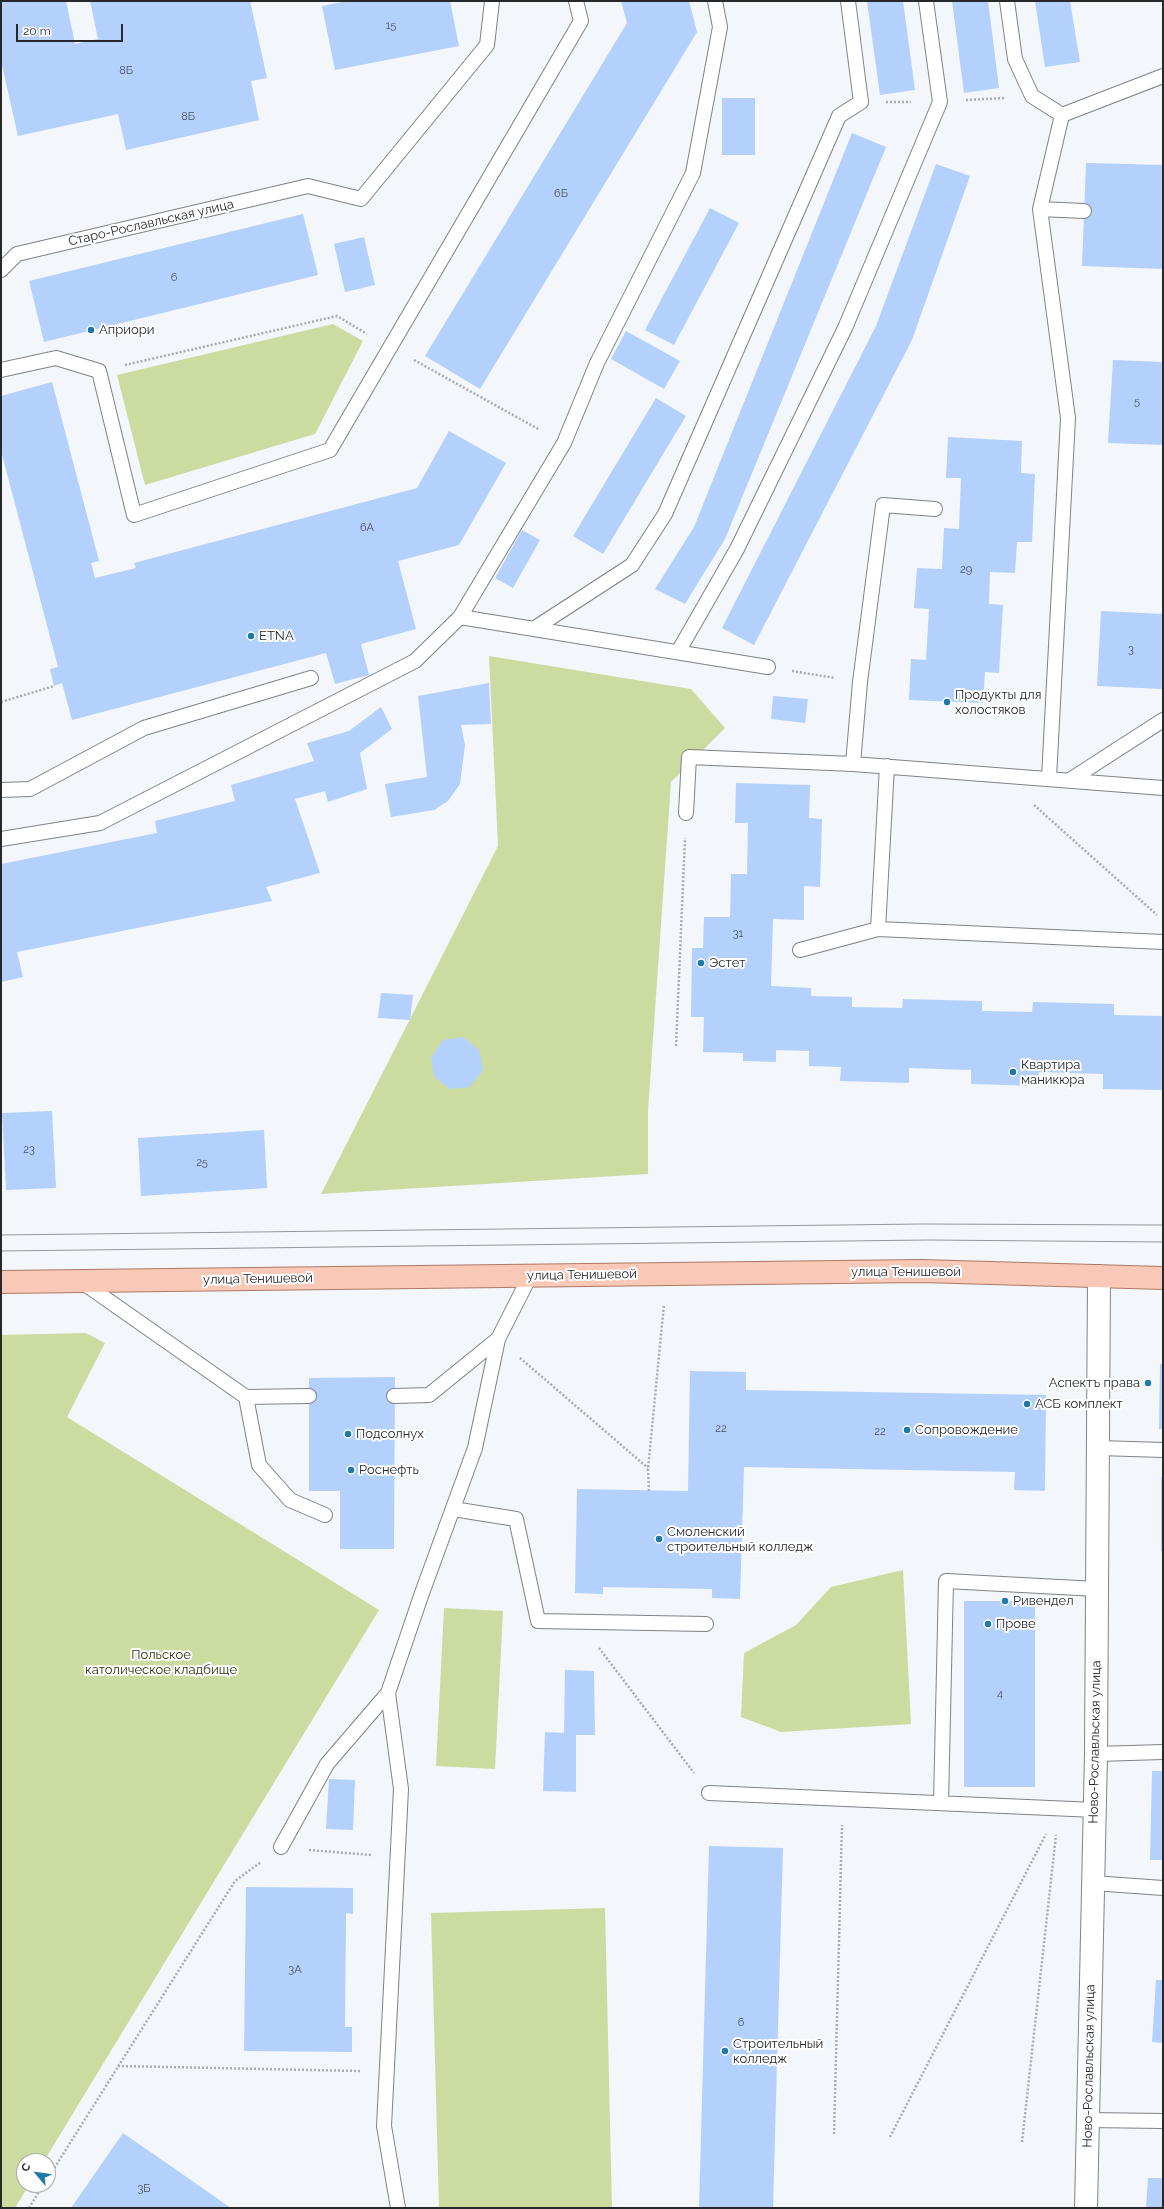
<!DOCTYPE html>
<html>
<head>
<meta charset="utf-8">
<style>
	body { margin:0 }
	#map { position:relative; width:1164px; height:2209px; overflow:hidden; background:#f3f6fa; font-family:Raleway,sans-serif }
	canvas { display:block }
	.frame { position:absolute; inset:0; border:2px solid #27282a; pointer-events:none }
	.north { position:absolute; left:16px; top:2153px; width:40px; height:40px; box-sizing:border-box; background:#fff; border:1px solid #a9a9aa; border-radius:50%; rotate:299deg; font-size:11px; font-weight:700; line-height:16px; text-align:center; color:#27282a }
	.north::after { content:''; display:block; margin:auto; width:14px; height:18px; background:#1e79a7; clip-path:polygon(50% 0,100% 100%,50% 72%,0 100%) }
	.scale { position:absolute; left:16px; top:24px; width:107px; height:18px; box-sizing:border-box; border:2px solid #27282a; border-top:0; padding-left:5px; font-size:12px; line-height:14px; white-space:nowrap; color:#27282a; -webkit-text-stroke:3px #fff; paint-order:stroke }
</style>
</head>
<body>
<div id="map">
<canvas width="1164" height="2209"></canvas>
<div class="frame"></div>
<div class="north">С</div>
<div class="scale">20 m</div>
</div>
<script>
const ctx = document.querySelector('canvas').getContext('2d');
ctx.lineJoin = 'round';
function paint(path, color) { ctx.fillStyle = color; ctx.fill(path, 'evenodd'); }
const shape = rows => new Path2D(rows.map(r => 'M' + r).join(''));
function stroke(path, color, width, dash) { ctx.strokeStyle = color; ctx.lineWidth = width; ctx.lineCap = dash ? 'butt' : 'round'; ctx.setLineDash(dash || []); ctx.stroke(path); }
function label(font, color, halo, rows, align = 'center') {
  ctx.font = font + ' Raleway,sans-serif'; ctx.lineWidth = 4; ctx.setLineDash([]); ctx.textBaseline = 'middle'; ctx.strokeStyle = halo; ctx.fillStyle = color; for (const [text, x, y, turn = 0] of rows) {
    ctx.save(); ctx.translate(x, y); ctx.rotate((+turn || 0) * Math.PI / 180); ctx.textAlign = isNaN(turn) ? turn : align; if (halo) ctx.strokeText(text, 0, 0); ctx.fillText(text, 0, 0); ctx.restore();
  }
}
paint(shape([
	[333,324,363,341,315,434,145,485,117,375],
	[489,656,691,689,725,728,671,782,648,1110,648,1174,321,1194,498,846],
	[86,1333,105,1343,67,1417,379,1610,44,2161,24,2161,24,2185,29,2185,15,2208,1,2208,1,1335],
	[903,1570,911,1724,781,1732,741,1717,744,1653,796,1625,831,1587],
	[444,1608,503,1611,495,1769,436,1766],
	[605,1908,612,2208,439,2208,431,1913]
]), '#ccdca0');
paint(shape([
	[1,1,66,1,75,44,98,39,90,1,250,1,267,78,251,81,259,120,126,150,118,114,18,136,1,61],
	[347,1,450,1,459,46,335,70,322,6],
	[621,1,689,1,697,32,480,389,425,356,627,23],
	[867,1,903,1,915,90,880,95],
	[952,1,988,1,999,88,964,93],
	[1035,1,1070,1,1080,62,1045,67],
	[722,98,755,98,755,155,722,155],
	[852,133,886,147,725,539,685,604,655,589,694,527],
	[1086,163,1163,165,1163,269,1082,266],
	[936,164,970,176,912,340,754,645,722,628,876,326],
	[710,208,739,223,674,345,645,330],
	[303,214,318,275,44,342,29,281],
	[364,237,375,285,345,292,334,244],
	[626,331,680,361,664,389,611,359],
	[1113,360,1163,362,1163,445,1108,443],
	[52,382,99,561,91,563,95,578,136,568,134,563,417,488,449,431,506,463,459,545,398,561,416,629,361,644,369,675,335,684,326,653,72,720,62,683,54,686,50,669,58,667,1,451,1,396],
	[656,398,686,416,603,554,573,536],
	[948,437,1022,441,1021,473,1035,474,1032,542,1017,542,1015,573,990,572,989,604,1003,605,999,673,985,672,983,703,909,700,911,659,926,660,929,609,914,608,917,568,942,569,944,528,959,529,961,478,946,478],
	[522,530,540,540,513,588,495,578],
	[1101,611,1163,614,1163,689,1097,686],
	[489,683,491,724,461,725,465,745,460,784,448,801,434,810,391,817,385,784,427,777,418,696],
	[773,696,808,699,805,723,771,719],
	[381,707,392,729,360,753,367,789,328,802,325,791,295,799,320,873,266,887,272,901,17,952,23,977,1,982,1,864,157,833,155,821,235,801,231,785,314,761,307,743,349,731],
	[736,783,810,785,809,818,822,819,820,887,804,886,804,920,773,919,771,986,811,988,811,996,852,997,852,1007,902,1008,903,999,982,1001,982,1011,1032,1012,1033,1002,1114,1004,1114,1015,1163,1016,1163,1090,1103,1089,1103,1074,1039,1072,1039,1086,971,1084,971,1070,909,1068,909,1083,840,1081,841,1067,809,1066,809,1051,776,1050,776,1062,743,1061,743,1053,703,1052,704,1017,691,1017,692,948,703,948,704,917,730,917,731,874,747,874,748,823,735,823],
	[381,993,413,995,410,1020,378,1018],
	[463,1037,479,1050,483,1070,470,1087,450,1089,434,1077,431,1057,443,1040],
	[52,1111,56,1188,6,1190,2,1113],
	[264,1130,267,1188,141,1196,138,1138],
	[1160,1364,1163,1364,1163,1429,1159,1429],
	[690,1371,746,1372,746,1390,1046,1395,1045,1491,1014,1490,1015,1472,744,1467,740,1599,712,1598,712,1589,603,1587,603,1594,575,1593,577,1489,688,1491],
	[395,1377,394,1549,340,1549,340,1491,309,1491,309,1378],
	[1161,1477,1163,1477,1163,1551,1161,1551],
	[964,1601,1035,1601,1035,1787,964,1787],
	[565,1670,594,1671,595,1735,576,1735,576,1792,543,1791,545,1732,564,1733],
	[1152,1771,1163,1771,1163,1860,1150,1860],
	[329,1779,355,1780,353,1830,326,1829],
	[709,1846,783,1848,773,2208,699,2208],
	[246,1887,353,1888,353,1914,346,1913,345,2027,352,2027,352,2052,244,2051],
	[1156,1980,1163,1980,1163,2043,1152,2042],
	[123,2133,175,2169,231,2208,71,2208],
	[1148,2178,1163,2178,1163,2208,1146,2208]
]), '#b3d1fc');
const lane = shape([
	[1007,1,1015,59,1032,96,1062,115],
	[1040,209,1084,211],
	[1,270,17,254,308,186,361,199,487,45,492,1],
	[1,370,56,358,99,371,134,515,330,450,581,21,576,1],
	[935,509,883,505,860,682,853,764,1163,788],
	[460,617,768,667],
	[535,628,632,565,665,514,839,116,861,102,848,1],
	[678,652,737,549,845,328,940,102,926,1],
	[1049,778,1068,418,1040,209,1062,115,1163,76],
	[1070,780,1163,720],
	[1,790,30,789,144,728,311,678],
	[686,813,689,757,853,764],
	[1,839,100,823,415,661,460,617,564,443,597,363,693,173,720,27,715,1],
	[878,929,887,766],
	[800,950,878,929,1163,942],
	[82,1282,246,1397,309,1396],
	[394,1396,429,1395,498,1339],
	[246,1397,259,1465,290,1500,325,1515],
	[1099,1448,1163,1450],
	[453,1509,516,1519,538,1621,706,1624],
	[388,1693,401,1789,384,2126,398,2208],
	[1096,1754,1163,1752],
	[709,1793,1095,1810],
	[941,1803,946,1581,1097,1589],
	[281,1847,327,1764,388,1693,422,1593,475,1448,498,1339,530,1276],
	[1093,1883,1163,1888],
	[1088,2120,1163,2121]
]);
const street = shape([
	[1086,2208,1096,1754,1099,1276]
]);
const primary = shape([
	[1,1282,921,1271,1163,1278]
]);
stroke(lane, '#7f8286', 16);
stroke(street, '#7f8286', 24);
stroke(primary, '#ae7966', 24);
stroke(shape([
	[966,100,1005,98],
	[886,102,911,102],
	[414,360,540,430],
	[125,365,337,316,367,334],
	[792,671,835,678],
	[1,702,54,686],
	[1034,805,1157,915],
	[676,1046,685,838],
	[520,1358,648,1468],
	[649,1491,648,1469,664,1304],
	[599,1648,694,1773],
	[309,1850,371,1855],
	[118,2066,360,2071],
	[834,2134,842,1825],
	[890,2137,1046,1834],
	[1022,2142,1056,1835],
	[48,2178,235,1881,261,1862],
	[29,2208,43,2185]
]), '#a9acaf', 2.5, [2, 2]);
stroke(lane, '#fff', 14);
stroke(street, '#fff', 22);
stroke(primary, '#fac8b6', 22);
stroke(shape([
	[1,1235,922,1224,1163,1225],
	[1,1251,928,1240,1163,1242]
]), '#949699', 1);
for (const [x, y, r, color] of [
	[91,330,4,"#1e79a7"],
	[251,636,4,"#1e79a7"],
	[947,702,4,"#1e79a7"],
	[701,963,4,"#1e79a7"],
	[1013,1072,4,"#1e79a7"],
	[1148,1383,4,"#1e79a7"],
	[1027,1404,4,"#1e79a7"],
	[907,1430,4,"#1e79a7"],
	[348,1434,4,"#1e79a7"],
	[351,1470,4,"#1e79a7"],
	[659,1539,4,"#1e79a7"],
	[1005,1601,4,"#1e79a7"],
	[988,1624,4,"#1e79a7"],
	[725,2051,4,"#1e79a7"]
]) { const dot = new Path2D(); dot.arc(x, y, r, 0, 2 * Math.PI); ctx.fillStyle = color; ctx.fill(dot); stroke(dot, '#fff', 1.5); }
label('11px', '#4a525e', null, [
	["15",391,26],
	["8Б",126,71],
	["8Б",188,117],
	["6Б",561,194],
	["6",174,278],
	["5",1137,402],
	["6А",367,528],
	["29",966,570],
	["3",1131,650],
	["31",738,934],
	["23",29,1150],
	["25",202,1163],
	["22",721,1429],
	["22",880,1432],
	["4",1000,1694],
	["3А",295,1970],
	["6",741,2023],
	["3Б",144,2189]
]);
label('13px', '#27282a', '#fff', [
	["Старо-Рославльская улица",151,223,-13],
	["улица Тенишевой",906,1272],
	["улица Тенишевой",582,1275,-1],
	["улица Тенишевой",258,1279,-1],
	["Ново-Рославльская улица",1095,1742,-89],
	["Ново-Рославльская улица",1089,2066,-89]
]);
label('13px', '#27282a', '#fff', [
	["Априори",99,330],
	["ETNA",259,636],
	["Продукты для",955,695],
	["холостяков",955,710],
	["Эстет",709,963],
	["Квартира",1021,1065],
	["маникюра",1021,1080],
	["Аспектъ права",1140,1383,"right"],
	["АСБ комплект",1035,1404],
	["Сопровождение",915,1430],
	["Подсолнух",356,1434],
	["Роснефть",359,1470],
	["Смоленский",667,1532],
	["строительный колледж",667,1547],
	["Ривендел",1013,1601],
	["Прове",996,1624],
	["Строительный",733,2044],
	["колледж",733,2059]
], 'left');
label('13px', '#2f3713', '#fff', [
	["Польское",161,1655],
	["католическое кладбище",161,1670]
]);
</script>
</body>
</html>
